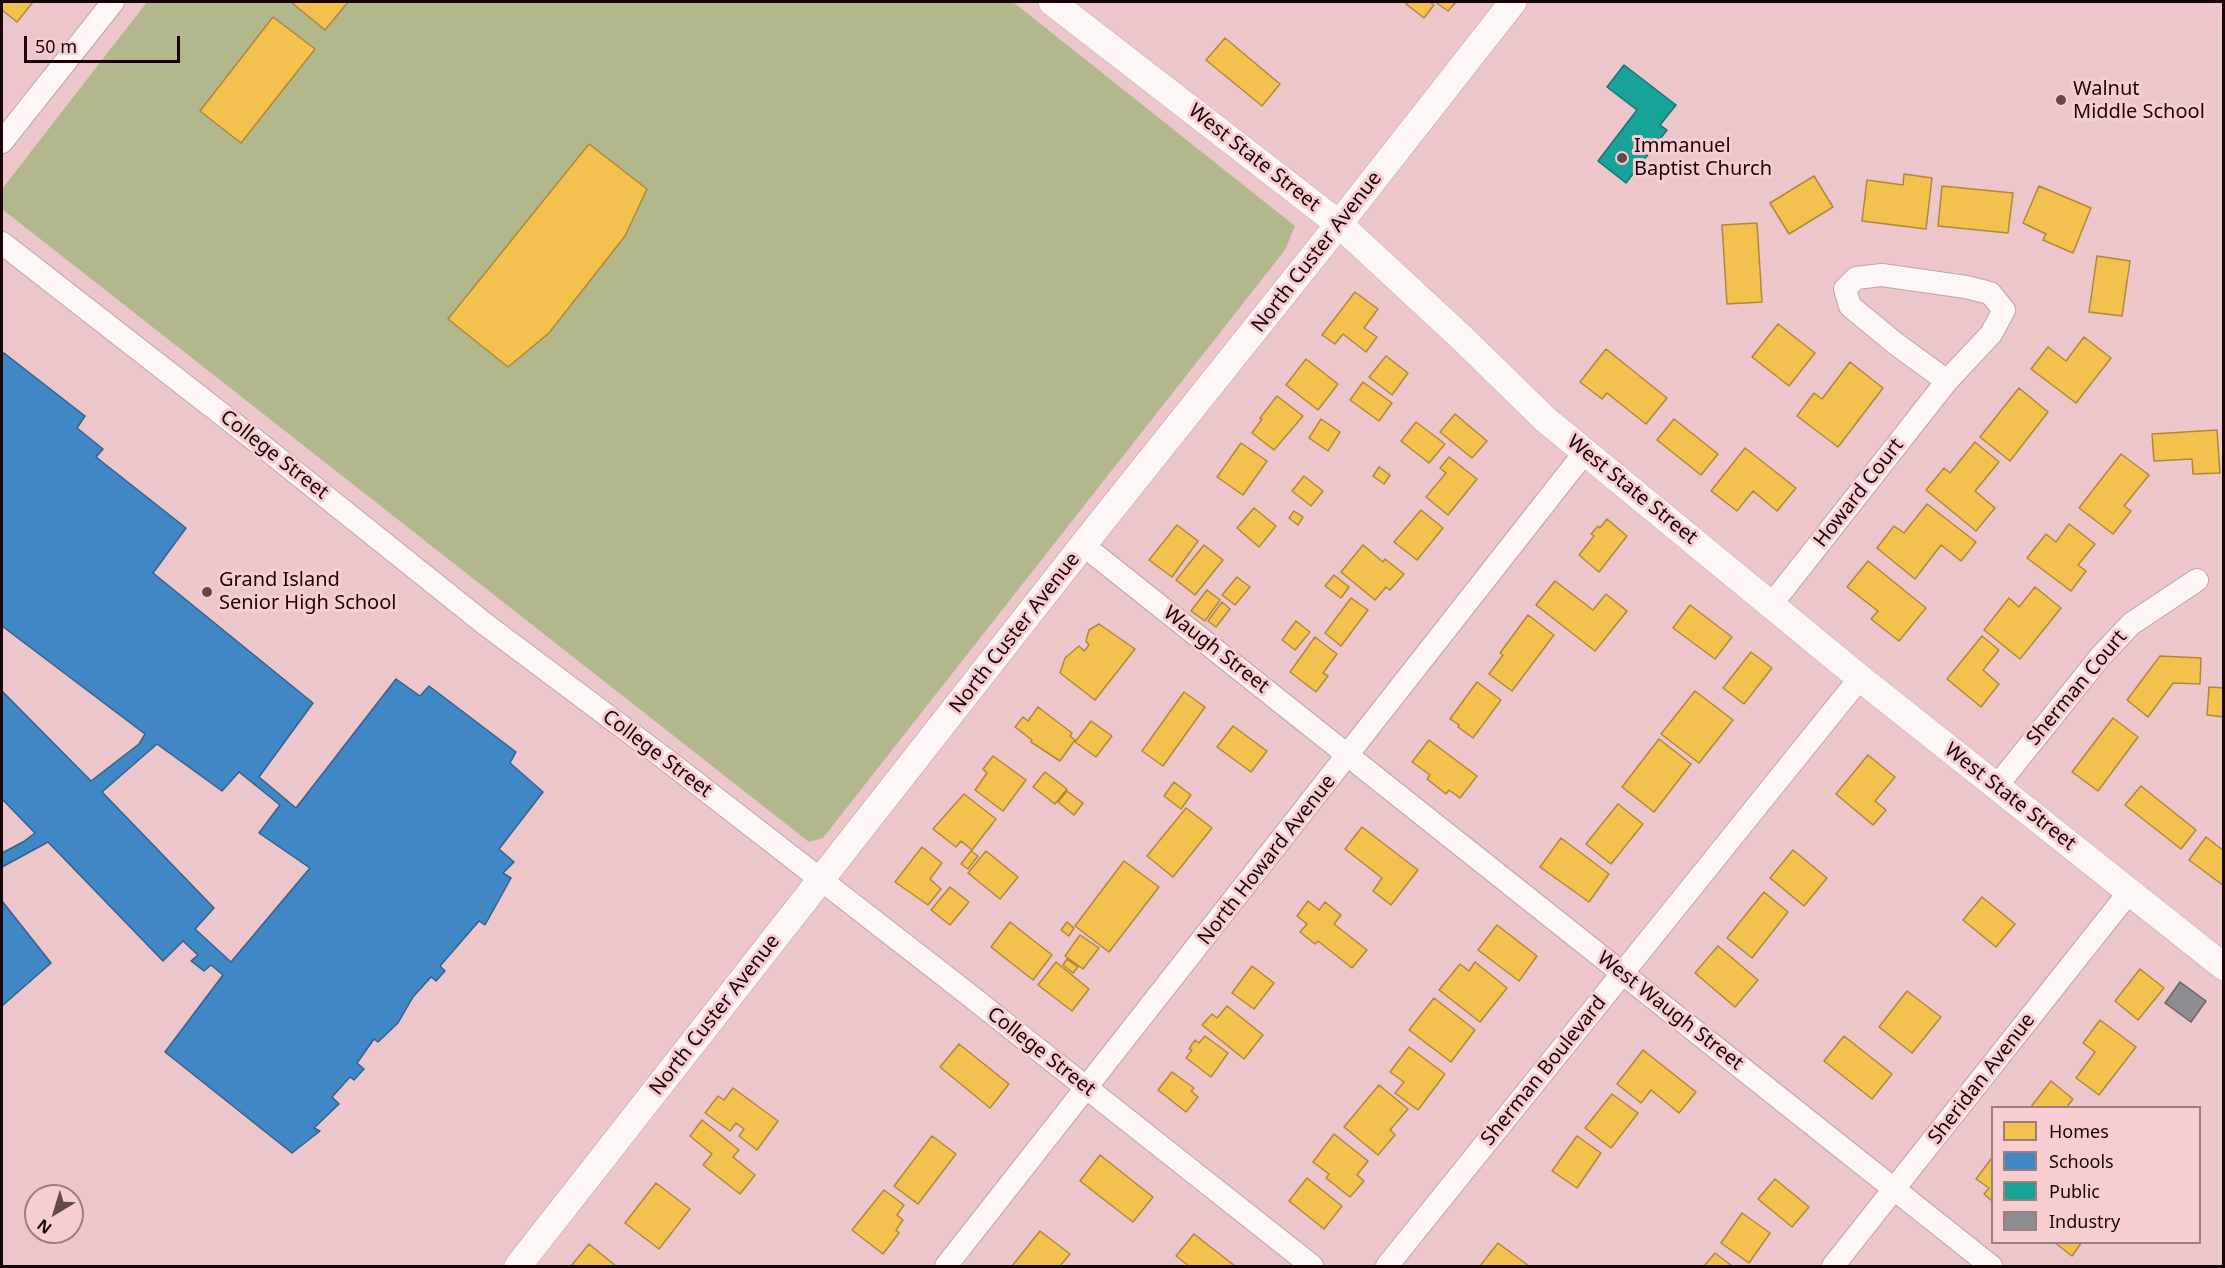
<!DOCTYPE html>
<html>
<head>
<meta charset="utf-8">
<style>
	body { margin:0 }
	#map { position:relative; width:2225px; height:1268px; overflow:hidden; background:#ecc6cb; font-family:"Noto Sans",sans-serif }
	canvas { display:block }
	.frame { position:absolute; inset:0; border:3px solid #190408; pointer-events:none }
	.legend { position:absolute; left:1991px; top:1106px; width:210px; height:138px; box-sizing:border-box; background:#f7cdd1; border:2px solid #9e7d81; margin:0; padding:8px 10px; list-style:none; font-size:18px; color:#190408 }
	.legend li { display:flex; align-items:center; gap:12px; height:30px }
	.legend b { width:30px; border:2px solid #9e7d81 }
	.north { position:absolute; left:24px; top:1184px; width:60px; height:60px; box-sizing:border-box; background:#f7cdd1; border:2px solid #9e7d81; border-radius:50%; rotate:218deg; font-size:16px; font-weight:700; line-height:24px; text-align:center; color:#190408 }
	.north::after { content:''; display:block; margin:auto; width:21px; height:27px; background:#63484c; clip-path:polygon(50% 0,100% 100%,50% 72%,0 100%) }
	.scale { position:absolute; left:24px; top:36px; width:156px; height:27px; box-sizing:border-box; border:3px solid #190408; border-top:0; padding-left:8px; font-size:18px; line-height:21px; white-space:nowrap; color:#190408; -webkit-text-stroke:4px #f7cdd1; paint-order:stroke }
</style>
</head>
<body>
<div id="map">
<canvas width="2225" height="1268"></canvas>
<div class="frame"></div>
<ul class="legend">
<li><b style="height:16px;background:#f2c14e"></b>Homes</li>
<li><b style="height:16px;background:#3f88c5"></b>Schools</li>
<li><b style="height:16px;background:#17a398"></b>Public</li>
<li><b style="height:16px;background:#8d8d92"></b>Industry</li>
</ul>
<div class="north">N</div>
<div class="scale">50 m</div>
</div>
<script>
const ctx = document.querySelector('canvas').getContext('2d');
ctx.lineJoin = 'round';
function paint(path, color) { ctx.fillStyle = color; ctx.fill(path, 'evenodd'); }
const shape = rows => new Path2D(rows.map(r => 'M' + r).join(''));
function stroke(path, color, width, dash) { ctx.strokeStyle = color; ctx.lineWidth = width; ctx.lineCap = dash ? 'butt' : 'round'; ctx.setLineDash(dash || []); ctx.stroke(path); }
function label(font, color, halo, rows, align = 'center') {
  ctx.font = font + ' "Noto Sans",sans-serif'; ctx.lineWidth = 6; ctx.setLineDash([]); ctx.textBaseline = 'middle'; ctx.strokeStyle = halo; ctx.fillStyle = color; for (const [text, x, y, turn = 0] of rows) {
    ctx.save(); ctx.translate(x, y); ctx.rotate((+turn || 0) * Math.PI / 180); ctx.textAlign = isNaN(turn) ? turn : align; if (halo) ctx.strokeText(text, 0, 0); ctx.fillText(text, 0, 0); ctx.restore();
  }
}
paint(shape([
	[147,2,1013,2,1295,226,1285,250,823,838,809,842,2,209,2,189]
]), '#b2b88c');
const homes = shape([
	[2,2,33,2,17,22,2,10,2,2],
	[291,2,348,2,325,30,291,2],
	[1408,2,1430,2,1434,5,1424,18,1406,4,1408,2],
	[1435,2,1456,2,1448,11,1435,2],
	[273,17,315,49,241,143,200,111,273,17],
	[1225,38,1280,84,1262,106,1206,60,1225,38],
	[589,144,647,189,625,236,549,333,508,367,448,319,589,144],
	[1904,174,1932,178,1926,229,1862,221,1867,180,1903,185,1904,174],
	[1814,176,1833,207,1789,234,1770,203,1814,176],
	[1942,186,2013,193,2008,233,1938,226,1942,186],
	[2039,186,2091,208,2073,253,2043,240,2046,234,2023,223,2039,186],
	[1757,223,1762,302,1727,304,1722,225,1757,223],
	[2097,256,2130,261,2122,316,2089,312,2097,256],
	[1355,292,1378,309,1364,328,1377,337,1366,352,1343,334,1335,344,1322,335,1355,292],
	[1778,324,1815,353,1789,386,1752,357,1778,324],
	[2084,337,2111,358,2076,403,2031,369,2048,347,2066,361,2084,337],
	[1606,349,1667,398,1646,424,1607,393,1602,399,1580,382,1606,349],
	[1386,356,1408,373,1392,395,1369,377,1386,356],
	[1306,359,1338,384,1318,410,1286,385,1306,359],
	[1850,362,1883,388,1838,447,1797,416,1814,393,1822,399,1850,362],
	[1363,382,1392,403,1379,421,1350,400,1363,382],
	[2019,388,2048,412,2010,461,1980,437,2019,388],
	[1277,396,1303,416,1274,450,1252,433,1262,419,1260,418,1277,396],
	[1455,414,1487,441,1472,458,1440,432,1455,414],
	[1321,419,1340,432,1328,451,1309,438,1321,419],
	[1674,419,1718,454,1701,475,1657,440,1674,419],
	[1416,422,1445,444,1429,463,1401,441,1416,422],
	[2217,430,2220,473,2193,474,2192,459,2154,461,2152,434,2217,430],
	[1975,442,1999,462,1975,491,1995,508,1976,531,1926,490,1944,468,1950,473,1975,442],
	[1241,443,1267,461,1243,495,1217,477,1241,443],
	[1745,448,1796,488,1777,511,1753,491,1737,511,1711,491,1745,448],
	[2121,454,2149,475,2124,506,2131,511,2113,534,2079,508,2121,454],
	[1449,457,1477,479,1448,515,1426,497,1446,473,1440,468,1449,457],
	[1379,467,1390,475,1384,484,1373,476,1379,467],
	[1304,476,1323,491,1311,506,1292,491,1304,476],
	[1927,504,1976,542,1961,561,1941,545,1915,579,1877,548,1894,526,1904,533,1927,504],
	[1254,508,1276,526,1259,547,1237,528,1254,508],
	[1421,510,1443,528,1417,560,1394,542,1421,510],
	[1294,511,1303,517,1298,525,1289,518,1294,511],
	[1607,519,1627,536,1599,572,1579,555,1594,536,1591,534,1598,526,1600,528,1607,519],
	[2069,524,2095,544,2078,565,2086,571,2071,591,2027,558,2046,534,2056,542,2069,524],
	[1177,525,1198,541,1172,577,1149,560,1177,525],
	[1204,545,1223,560,1195,595,1176,580,1204,545],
	[1363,545,1383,562,1385,559,1404,574,1390,590,1386,587,1375,600,1341,572,1363,545],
	[1868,561,1926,608,1899,641,1871,619,1878,611,1847,587,1868,561],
	[1334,575,1349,587,1341,598,1325,586,1334,575],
	[1237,577,1250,587,1235,605,1222,595,1237,577],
	[1555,581,1593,610,1606,594,1627,611,1595,651,1536,605,1555,581],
	[2035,587,2061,608,2020,659,1984,630,2009,598,2019,607,2035,587],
	[1207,590,1220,600,1205,621,1191,611,1207,590],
	[1351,598,1368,610,1341,646,1325,633,1351,598],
	[1222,602,1230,609,1216,627,1208,621,1222,602],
	[1690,605,1732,637,1715,659,1673,628,1690,605],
	[1528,615,1554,635,1512,691,1489,674,1503,655,1500,653,1528,615],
	[1296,621,1310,632,1295,650,1282,640,1296,621],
	[1099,624,1135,649,1095,700,1060,673,1065,658,1079,646,1084,651,1089,645,1086,641,1089,630,1099,624],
	[1982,636,1999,650,1983,670,1999,684,1981,707,1947,679,1982,636],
	[1315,637,1337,654,1323,673,1328,676,1316,692,1290,672,1315,637],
	[1751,652,1772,668,1744,704,1723,688,1751,652],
	[2160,656,2201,658,2200,684,2173,683,2148,717,2127,700,2160,656],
	[1477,682,1501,700,1473,738,1458,727,1459,725,1450,719,1477,682],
	[2209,687,2224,688,2224,717,2207,715,2209,687],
	[1695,691,1733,720,1699,763,1661,734,1695,691],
	[1184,692,1205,707,1163,766,1142,751,1184,692],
	[1038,707,1072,733,1070,736,1075,740,1060,761,1031,742,1032,740,1015,727,1023,717,1028,721,1038,707],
	[2113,718,2138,737,2098,791,2072,772,2113,718],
	[1091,721,1112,736,1096,757,1075,742,1091,721],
	[1233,726,1267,751,1251,772,1217,747,1233,726],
	[1659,739,1691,764,1654,812,1622,787,1659,739],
	[1429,740,1477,776,1460,798,1449,790,1446,794,1427,779,1430,775,1412,762,1429,740],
	[1868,755,1895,777,1875,801,1886,810,1873,825,1836,794,1868,755],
	[993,756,1026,780,1003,811,975,790,987,773,983,769,993,756],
	[1045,772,1067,789,1055,804,1033,787,1045,772],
	[1174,782,1191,795,1181,809,1164,796,1174,782],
	[2141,786,2196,830,2181,849,2125,805,2141,786],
	[1067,791,1083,803,1074,815,1058,802,1067,791],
	[964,794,996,819,972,850,961,841,956,847,933,829,964,794],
	[1618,804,1643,824,1611,864,1586,844,1618,804],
	[1186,808,1212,828,1173,877,1147,856,1186,808],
	[1362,827,1418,870,1391,905,1373,891,1382,878,1345,849,1362,827],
	[2206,837,2224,851,2224,886,2189,860,2206,837],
	[1561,838,1609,874,1589,902,1540,867,1561,838],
	[922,847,942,863,930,879,941,889,928,905,895,882,922,847],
	[1793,850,1827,878,1804,906,1770,878,1793,850],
	[971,851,978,856,968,869,961,864,971,851],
	[986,851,1018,877,1000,899,968,873,986,851],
	[1124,861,1159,887,1109,952,1075,926,1124,861],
	[950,887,969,902,950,925,931,910,950,887],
	[1764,892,1788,912,1752,958,1727,938,1764,892],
	[1982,897,2015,924,1996,947,1963,920,1982,897],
	[1308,901,1319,910,1325,902,1341,915,1334,924,1367,950,1352,968,1318,941,1315,944,1300,932,1307,924,1297,916,1308,901],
	[1010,922,1052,955,1033,980,991,947,1010,922],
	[1067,922,1074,928,1069,936,1061,930,1067,922],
	[1497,925,1537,956,1519,981,1478,950,1497,925],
	[1080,935,1099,948,1083,969,1065,956,1080,935],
	[1718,946,1758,980,1735,1007,1695,973,1718,946],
	[1067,959,1078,967,1073,973,1063,965,1067,959],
	[1056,962,1089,989,1072,1011,1038,985,1056,962],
	[1475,962,1507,988,1480,1022,1439,990,1460,964,1469,971,1475,962],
	[1252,966,1274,983,1254,1009,1232,993,1252,966],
	[2140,969,2164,988,2138,1020,2115,1001,2140,969],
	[1907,991,1941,1017,1912,1053,1879,1027,1907,991],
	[1434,998,1475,1030,1451,1062,1409,1030,1434,998],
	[1227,1006,1263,1035,1244,1059,1202,1025,1212,1014,1217,1018,1227,1006],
	[2100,1020,2136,1047,2099,1095,2076,1078,2095,1052,2083,1043,2100,1020],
	[1205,1036,1228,1053,1211,1077,1186,1058,1192,1050,1189,1049,1195,1040,1199,1043,1205,1036],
	[1844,1036,1892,1074,1872,1099,1824,1061,1844,1036],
	[959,1044,1009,1084,990,1108,940,1067,959,1044],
	[1409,1047,1445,1074,1418,1110,1395,1093,1404,1082,1390,1072,1409,1047],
	[1643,1050,1696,1092,1679,1113,1651,1090,1641,1103,1617,1084,1643,1050],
	[1172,1072,1194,1088,1191,1091,1198,1097,1186,1112,1158,1090,1172,1072],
	[2051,1081,2073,1099,2066,1108,2030,1108,2051,1081],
	[1379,1085,1408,1109,1390,1130,1395,1135,1378,1155,1344,1127,1379,1085],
	[733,1088,778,1121,757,1150,739,1136,744,1129,736,1123,730,1131,705,1113,718,1096,724,1100,733,1088],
	[1612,1094,1638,1113,1611,1148,1585,1128,1612,1094],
	[702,1120,739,1150,733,1157,755,1175,740,1194,703,1165,712,1154,690,1136,702,1120],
	[1334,1134,1368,1161,1357,1175,1364,1181,1350,1197,1326,1178,1329,1174,1313,1162,1334,1134],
	[932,1136,956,1154,918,1204,894,1186,932,1136],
	[1577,1136,1601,1153,1577,1188,1552,1171,1577,1136],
	[1100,1155,1153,1197,1133,1222,1080,1181,1100,1155],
	[1991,1159,1992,1160,1992,1201,1984,1194,1989,1188,1976,1179,1991,1159],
	[1307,1178,1342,1206,1324,1229,1289,1201,1307,1178],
	[1775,1179,1809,1207,1792,1227,1758,1199,1775,1179],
	[656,1183,690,1209,659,1249,625,1223,656,1183],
	[884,1190,904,1205,897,1215,903,1220,896,1230,899,1233,883,1254,852,1230,884,1190],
	[1742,1213,1770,1233,1749,1263,1721,1243,1742,1213],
	[1040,1231,1070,1254,1060,1266,1012,1266,1040,1231],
	[1194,1234,1235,1266,1189,1266,1176,1256,1194,1234],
	[2054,1242,2082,1242,2072,1256,2054,1242],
	[1498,1243,1529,1266,1480,1266,1498,1243],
	[589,1244,616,1266,571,1266,589,1244],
	[1715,1253,1732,1266,1704,1266,1715,1253]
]);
paint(homes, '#f2c14e');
stroke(homes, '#b18839', 1.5);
const schools = shape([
	[4,353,85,416,77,428,103,449,96,457,186,528,153,573,313,703,259,777,296,808,396,679,420,696,429,686,516,752,510,763,543,792,499,849,514,862,503,873,511,878,485,925,479,921,440,966,445,971,436,981,431,977,413,997,398,1023,378,1042,374,1039,357,1063,364,1069,354,1080,350,1077,332,1097,339,1104,314,1128,320,1131,292,1153,165,1052,223,975,211,965,204,971,191,961,198,955,183,941,163,961,48,842,2,867,2,853,23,842,35,833,2,799,2,691,91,781,139,744,145,734,2,626,2,355,4,353],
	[157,744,222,791,239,772,280,805,259,833,310,868,231,962,195,929,214,908,102,792,157,744],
	[2,901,51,963,2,1006,2,901]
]);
paint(schools, '#3f88c5');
stroke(schools, '#34608c', 1.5);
const public = shape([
	[1624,65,1676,105,1660,125,1667,130,1626,183,1598,161,1637,110,1607,87,1624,65]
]);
paint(public, '#17a398');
stroke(public, '#18736d', 1.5);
const industry = shape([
	[2180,982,2206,1001,2191,1022,2165,1003,2180,982]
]);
paint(industry, '#8d8d92');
stroke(industry, '#6a6469', 1.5);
const minor = shape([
	[2,142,113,2],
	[2,243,260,444,485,624,668,761,954,983,1312,1266],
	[1882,275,1966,287,1990,293,2004,310,1991,334,1947,381,1896,344,1850,306,1845,289,1856,278,1882,275],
	[1083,545,1991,1266],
	[1771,605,1947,381],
	[1996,787,2100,657,2131,624,2197,580],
	[946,1266,1585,452],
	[1387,1266,1860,678],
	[1833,1266,2130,891]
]);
const tertiary = shape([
	[1052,2,1339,224,1462,338,1546,420,1860,678,2224,967],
	[518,1266,1083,545,1339,224,1513,2]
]);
stroke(minor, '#c2a5a9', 24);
stroke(tertiary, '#c2a5a9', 28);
stroke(minor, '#fcf6f7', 22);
stroke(tertiary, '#fcf6f7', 27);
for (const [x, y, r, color] of [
	[2061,100,6,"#63484c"],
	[1622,158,6,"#63484c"],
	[207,592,6,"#63484c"]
]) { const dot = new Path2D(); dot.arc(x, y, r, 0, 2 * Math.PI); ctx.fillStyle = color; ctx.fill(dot); stroke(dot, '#f7cdd1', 2); }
label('20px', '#190408', '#f7cdd1', [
	["Walnut",2073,89],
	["Middle School",2073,112],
	["Immanuel",1634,146],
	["Baptist Church",1634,169],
	["Grand Island",219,580],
	["Senior High School",219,603]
], 'left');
label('20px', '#190408', '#f7cdd1', [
	["West State Street",1254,158,38],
	["North Custer Avenue",1317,252,-52],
	["College Street",274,455,38],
	["West State Street",1632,490,39],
	["Howard Court",1859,493,-52],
	["North Custer Avenue",1015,633,-52],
	["Waugh Street",1216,650,38],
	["Sherman Court",2077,688,-50],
	["College Street",657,754,37],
	["West State Street",2010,797,38],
	["North Howard Avenue",1267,860,-52],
	["West Waugh Street",1670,1011,38],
	["North Custer Avenue",715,1015,-52],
	["College Street",1041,1052,38],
	["Sherman Boulevard",1544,1071,-51],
	["Sheridan Avenue",1982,1079,-52]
]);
</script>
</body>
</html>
